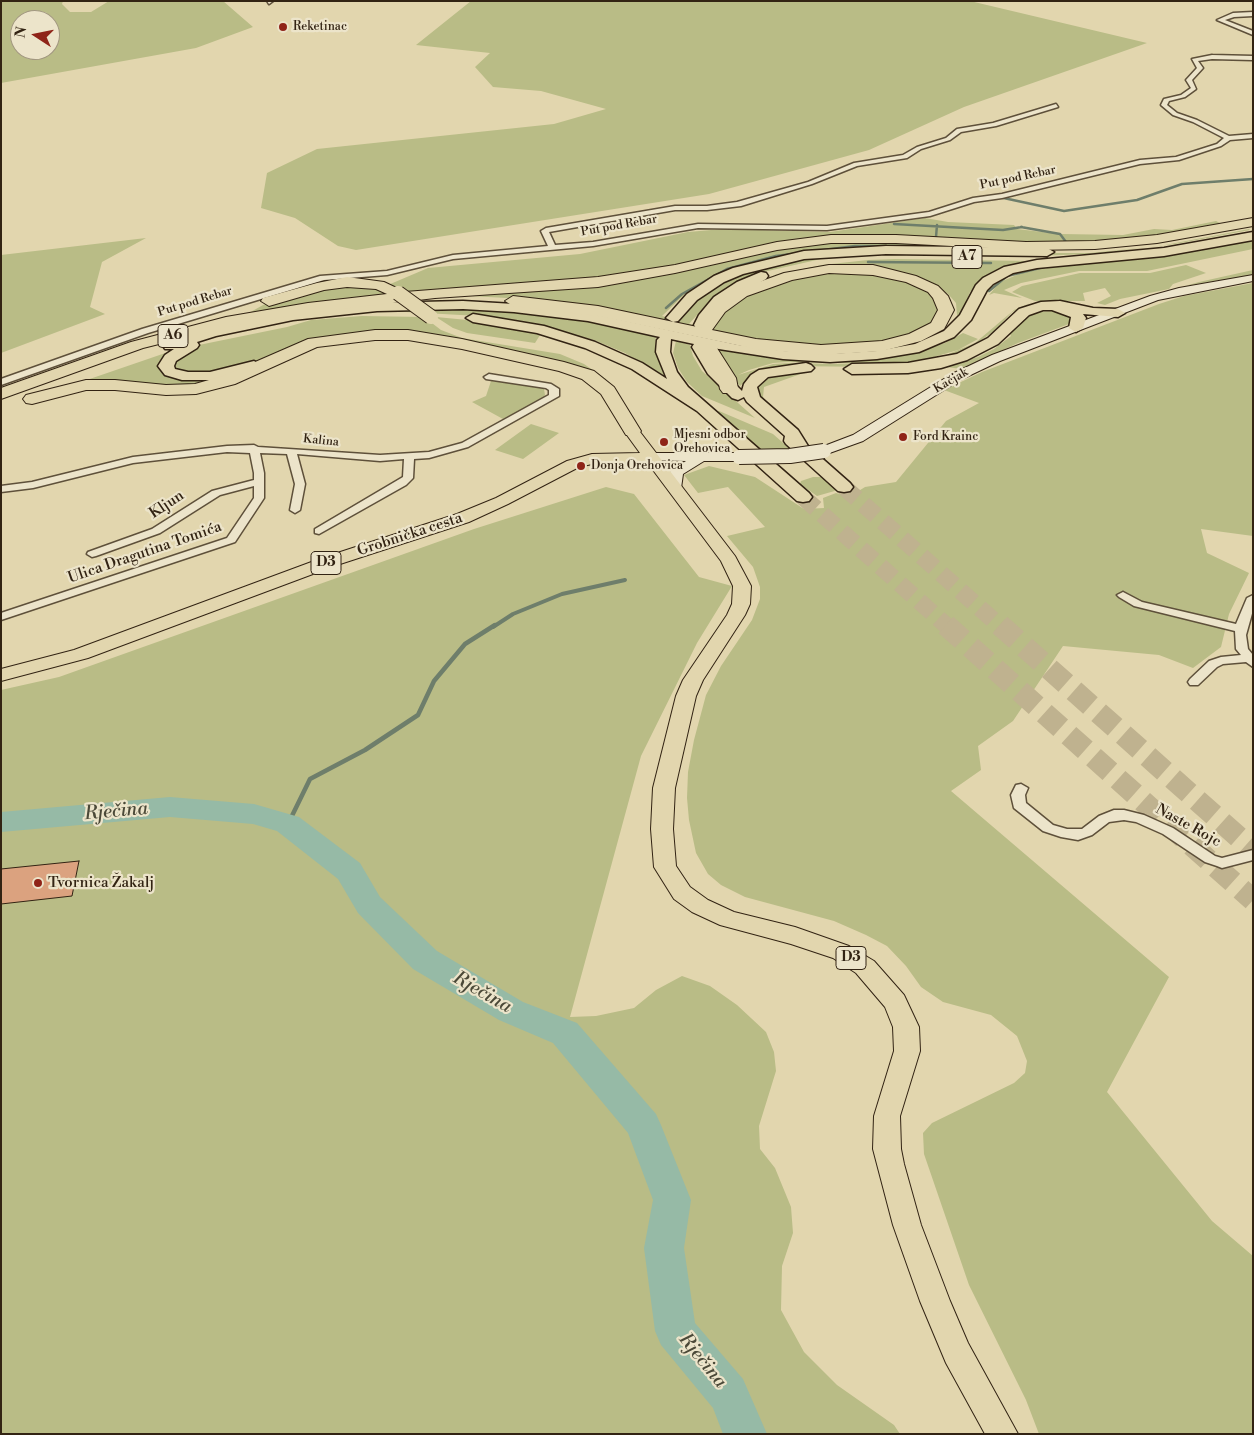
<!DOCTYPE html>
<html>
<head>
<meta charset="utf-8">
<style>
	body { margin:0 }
	#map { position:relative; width:1254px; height:1435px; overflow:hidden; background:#e2d6ae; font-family:"Libre Bodoni",serif }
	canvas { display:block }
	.frame { position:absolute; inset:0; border:2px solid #322313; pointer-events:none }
	.north { position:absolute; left:10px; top:10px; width:50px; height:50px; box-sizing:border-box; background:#ece4ca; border:1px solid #a29781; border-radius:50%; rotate:281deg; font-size:14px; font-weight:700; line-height:20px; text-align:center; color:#322313 }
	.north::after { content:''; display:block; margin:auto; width:18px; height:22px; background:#8f2418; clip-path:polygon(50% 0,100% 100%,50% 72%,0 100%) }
</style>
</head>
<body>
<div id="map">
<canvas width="1254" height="1435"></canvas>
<div class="frame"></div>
<div class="north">N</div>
</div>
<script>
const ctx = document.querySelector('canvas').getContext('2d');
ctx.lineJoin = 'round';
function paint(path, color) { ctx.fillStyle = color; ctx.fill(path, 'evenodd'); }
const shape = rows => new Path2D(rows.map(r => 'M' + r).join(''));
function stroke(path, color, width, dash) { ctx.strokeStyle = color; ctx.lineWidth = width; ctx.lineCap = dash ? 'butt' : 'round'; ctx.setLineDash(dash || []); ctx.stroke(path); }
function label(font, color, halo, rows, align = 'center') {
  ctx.font = font + ' "Libre Bodoni",serif'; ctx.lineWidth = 4.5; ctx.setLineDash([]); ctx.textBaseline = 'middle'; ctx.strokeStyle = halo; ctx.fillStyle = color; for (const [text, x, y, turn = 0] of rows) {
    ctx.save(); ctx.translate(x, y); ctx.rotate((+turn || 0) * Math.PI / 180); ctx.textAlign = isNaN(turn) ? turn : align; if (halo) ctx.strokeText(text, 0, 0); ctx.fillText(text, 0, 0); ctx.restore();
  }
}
paint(shape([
	[1,1,63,1,62,4,70,12,91,12,109,1,223,1,253,27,196,48,1,83],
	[20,20,50,20,50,50,20,50],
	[471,1,970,1,1147,43,964,107,869,150,709,194,356,250,338,246,295,218,261,208,267,173,317,149,554,124,606,109,541,91,493,87,475,67,490,53,416,45],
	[925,218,948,222,1014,225,1017,229,1059,234,1067,245,859,237,620,276,404,294,388,285,428,268,580,254,688,232,723,229,830,232],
	[1216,221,1226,226,1179,235,1069,245,1061,234,1123,235,1154,229,1172,230],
	[1249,229,1250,230,1175,244,1091,254,1032,256,879,254,821,259,759,273,737,283,714,296,689,324,713,328,720,315,740,298,810,275,861,272,898,278,921,288,932,295,938,307,937,313,935,319,925,328,914,333,875,343,822,347,762,342,525,299,470,296,602,285,793,247,845,241,882,241,998,248,844,248,802,253,756,262,714,276,688,291,662,316,679,320,690,305,728,280,754,271,818,256,850,253,1090,253,1160,246],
	[146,238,102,262,90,307,105,314,1,353,1,255],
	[1253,240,1253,249,1147,271,1079,271,1021,283,1004,290,1022,298,994,293,989,295,1000,282,1024,272,1059,266,1155,257],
	[868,260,895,259,1030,261,989,274,970,292,960,316,957,315,956,303,948,294,932,284,884,269,774,275,822,265],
	[1186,265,1206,273,1173,284,1169,289,1120,299,1105,305,1097,303,1111,296,1105,288,1083,293,1085,301,1035,301,1012,292,1022,286,1080,273,1150,273],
	[1253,270,1253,275,1185,286,1199,282],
	[1253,283,1253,536,1201,529,1207,553,1249,573,1229,614,1221,647,1193,668,1159,655,1063,646,1013,721,978,746,981,770,951,791,1169,977,1107,1092,1212,1221,1253,1256,1253,1434,1039,1434,1026,1400,969,1285,924,1154,923,1133,932,1123,1014,1083,1025,1073,1027,1061,1017,1036,991,1015,943,1002,921,987,906,966,887,946,866,935,834,921,745,897,721,885,708,874,696,853,689,820,687,798,688,772,694,740,706,695,721,666,752,620,760,599,760,587,753,567,727,536,765,527,728,487,698,493,684,475,709,466,755,477,804,509,824,508,823,498,836,493,849,497,865,487,896,482,946,421,979,403,944,390,982,372,1159,304,1184,296],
	[369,286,394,295,349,298,249,313,263,305,323,288],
	[1033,302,1012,312,994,331,967,350,943,359,916,364,883,367,783,366,755,373,740,386,725,370,715,351,691,345,692,342,775,358,836,362,875,360,912,354,945,343,963,333,978,339,958,350,920,361,882,364,788,362,773,363,749,370,738,375,773,364,789,363,834,364,910,363,939,358,975,343,1014,310],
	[440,308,510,311,596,322,656,336,655,345,667,378,625,353,594,340,551,329,479,316,388,311],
	[1053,311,1070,315,1069,324,1018,343,962,369,946,367,978,357,994,349,1011,336,1010,334,1027,317,1039,312],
	[362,316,424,317,441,330,462,338,560,354,584,364,606,379,611,389,606,383,450,339,335,336,264,361,211,375,173,370,171,360,194,346,287,327,311,320],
	[436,317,478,321,542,332,535,343,467,333,453,328],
	[676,341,690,345,693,356,702,371,755,418,702,396,687,382,678,368,673,353],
	[180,348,163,371,229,377,186,386,78,383],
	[809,371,764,387,763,397,767,404,762,402,758,392,758,386,768,377],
	[491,381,538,387,544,389,545,395,542,400,503,419,472,402,486,396],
	[719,411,773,434,790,449,758,451,716,412],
	[531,424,559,433,523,459,495,450],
	[813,477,825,477,838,490,817,496,800,484,801,481],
	[606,487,634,494,699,577,732,586,697,643,641,756,570,1017,596,1016,634,1008,656,990,682,976,710,986,737,1005,766,1032,774,1052,776,1071,759,1126,760,1149,775,1168,791,1207,793,1233,782,1266,781,1310,804,1352,837,1385,894,1425,900,1434,1,1434,1,690,59,677,474,529]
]), '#b9bc86');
stroke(shape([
	[999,197,1064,211,1137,200,1182,184,1253,179],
	[894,224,1003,230,1022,227],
	[1021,227,1060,234,1066,242],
	[936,237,937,225],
	[868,262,991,263],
	[989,291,1007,276,1044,267],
	[666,308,682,294,727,269,776,256,855,246,936,246]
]), '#6e7e6b', 2.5);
stroke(shape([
	[493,627,513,614,562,594,625,580]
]), '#6e7e6b', 4);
stroke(shape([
	[288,824,310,779,365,750,418,715,434,681,465,644,495,625]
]), '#6e7e6b', 4.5);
paint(shape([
	[170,797,254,804,299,817,360,863,380,897,437,951,523,1002,577,1023,656,1114,661,1125,691,1200,684,1248,695,1323,743,1379,767,1434,723,1434,713,1408,661,1345,655,1331,644,1248,653,1200,628,1133,553,1043,499,1020,413,969,358,913,338,879,277,831,253,824,170,817,1,832,1,812,170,797]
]), '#96baa6');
const building = shape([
	[79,861,72,896,1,904,1,869,79,861]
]);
paint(building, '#dba27f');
stroke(building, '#322313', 1);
stroke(shape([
	[844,487,1001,627],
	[803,497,948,627]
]), '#bfb28f', 17, [17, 9]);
stroke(shape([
	[946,625,1253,900],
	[1000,625,1253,850]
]), '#bfb28f', 22, [22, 11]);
const minor = shape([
	[267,1,273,1,269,4,267,1],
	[1253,12,1253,16,1234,17,1225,20,1253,31,1253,35,1217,20,1233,13,1253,12],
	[1212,55,1253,56,1253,60,1212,59,1198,61,1203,68,1192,80,1196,89,1185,97,1169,101,1167,105,1177,113,1197,120,1229,136,1253,134,1253,138,1230,140,1221,146,1179,160,1140,164,1002,198,974,202,930,216,827,230,698,228,593,246,453,259,387,275,324,280,148,333,1,385,1,379,142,329,320,276,387,271,453,255,548,246,541,231,546,228,675,206,707,206,737,202,808,182,854,163,903,155,917,147,946,138,957,129,993,123,1056,104,1058,107,996,126,961,132,950,140,921,149,907,158,857,166,812,184,741,206,707,210,675,210,549,232,555,245,593,242,698,224,827,226,929,212,973,198,1002,194,1140,160,1176,157,1217,144,1224,138,1193,122,1173,115,1161,105,1164,99,1181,95,1191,88,1186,80,1197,68,1192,59,1212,55],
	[489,374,551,384,559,389,559,396,468,447,429,458,414,459,413,478,406,485,319,534,315,533,315,529,403,477,404,459,380,461,297,454,305,484,300,510,295,513,290,510,295,484,287,454,260,453,264,473,264,498,235,542,1,620,1,613,227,538,254,498,254,486,220,495,160,533,96,556,92,557,87,554,88,552,152,529,212,491,254,480,254,473,250,453,227,452,133,463,33,488,1,492,1,486,32,482,133,457,227,446,254,445,258,447,380,455,429,452,462,443,549,395,549,390,546,388,486,379,484,377,489,374],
	[1123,592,1142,602,1236,624,1247,598,1253,595,1253,610,1246,635,1248,649,1253,655,1253,667,1246,662,1223,664,1217,667,1198,685,1190,685,1188,682,1190,679,1209,661,1221,657,1241,655,1236,649,1235,631,1134,606,1119,597,1117,595,1123,592],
	[1021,784,1028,788,1025,795,1026,803,1053,825,1067,829,1082,829,1099,816,1114,810,1124,810,1144,815,1173,828,1215,856,1222,858,1253,850,1253,860,1222,868,1217,866,1205,862,1163,834,1136,822,1124,820,1109,822,1092,835,1078,840,1061,837,1043,831,1014,808,1011,795,1016,785,1021,784]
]);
const secondary = shape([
	[1253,275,1253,281,1158,300,1000,361,960,380,863,441,824,455,817,451,819,448,853,435,952,374,992,355,1150,296,1179,288,1253,275],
	[650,453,739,453,746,457,739,461,704,461,683,474,681,488,674,492,667,488,669,472,686,461,645,460,643,457,650,453]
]);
const primary = shape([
	[632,426,637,428,735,556,751,586,750,604,745,615,703,680,696,696,675,788,673,829,676,866,690,887,708,900,734,912,795,927,849,946,874,961,904,995,919,1027,920,1051,900,1116,901,1149,904,1164,921,1225,950,1301,968,1343,1018,1434,985,1434,946,1363,920,1301,893,1225,873,1149,874,1116,894,1051,893,1027,885,1007,856,973,833,958,791,944,720,925,692,912,674,899,654,867,651,829,653,788,676,696,683,680,727,615,732,604,733,586,721,561,647,462,592,464,579,467,508,504,469,522,337,565,88,658,1,681,1,669,74,650,325,557,457,514,496,498,567,461,592,454,640,453,624,431,632,426]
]);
const trunk = shape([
	[1253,232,1253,240,1164,256,1037,268,1013,273,993,284,987,290,971,320,954,337,919,352,877,359,830,362,783,359,706,347,719,368,742,391,744,384,751,375,759,370,806,363,811,365,814,368,811,371,768,377,757,387,760,397,798,430,808,446,850,483,853,487,850,491,844,492,838,491,786,444,784,441,785,436,747,402,744,397,738,400,732,398,708,374,692,347,694,344,671,339,670,352,677,372,688,387,809,493,812,497,809,501,803,502,797,501,697,411,632,369,585,348,537,333,473,322,466,318,473,314,544,326,595,342,642,363,667,379,656,352,657,340,660,337,588,321,514,312,463,309,377,311,293,320,216,336,197,342,199,345,197,348,176,361,174,366,175,369,188,372,210,372,254,361,262,366,259,369,215,380,182,380,165,375,158,366,165,355,174,349,165,349,163,346,165,343,213,328,293,312,377,303,463,301,514,304,588,313,738,345,783,351,830,354,877,351,915,344,944,331,960,315,976,285,983,278,1004,267,1037,260,1164,248,1253,232],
	[886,246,1047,248,1054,252,1047,256,886,254,804,259,743,274,724,282,697,300,678,321,673,322,666,318,687,294,714,276,733,268,804,251,886,246],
	[761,272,766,273,768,276,766,279,724,303,706,328,696,328,694,325,699,315,714,297,737,282,761,272],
	[1060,301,1093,308,1118,309,1125,313,1118,317,1083,314,1086,318,1083,328,1076,332,1069,328,1071,317,1052,310,1043,310,1029,315,998,344,967,360,941,368,908,373,852,374,844,369,852,364,908,363,957,354,988,338,1019,309,1041,302,1060,301]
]);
const motorway = shape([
	[1253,218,1253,226,1157,243,1095,249,1026,250,896,243,831,243,777,250,675,273,598,287,435,298,308,313,227,327,143,348,1,399,1,388,131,342,226,317,308,303,387,294,376,289,347,287,324,290,269,306,261,301,263,298,317,283,347,277,384,282,405,292,598,277,675,265,777,242,831,235,896,235,1026,242,1095,241,1157,235,1253,218],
	[829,265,873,265,916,276,938,286,948,296,954,310,944,329,921,341,882,351,821,355,756,349,598,316,513,306,505,301,513,296,598,306,702,328,701,326,713,306,737,290,784,273,829,265],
	[829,273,873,275,906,282,928,292,933,298,938,310,931,323,909,334,882,341,821,345,756,339,712,330,725,312,747,296,792,280,829,273],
	[375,330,408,330,462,339,564,362,594,371,614,387,641,431,638,435,626,435,601,394,582,379,559,371,462,349,408,340,375,340,317,347,235,384,196,394,166,395,115,390,86,390,32,404,26,403,23,399,26,395,86,380,115,380,166,385,195,384,223,376,308,339,375,330],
	[709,344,715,345,736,378,738,389,735,393,723,393,720,389,718,378,701,349,703,345,709,344]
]);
stroke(minor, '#5e503a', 3);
stroke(secondary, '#322313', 2);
stroke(primary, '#322313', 2);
stroke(trunk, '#322313', 3);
stroke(motorway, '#322313', 2);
paint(minor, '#ece4ca');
paint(secondary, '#ece4ca');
paint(primary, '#e2d6ae');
paint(trunk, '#e2d6ae');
paint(motorway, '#e2d6ae');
const secondaryBridge = shape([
	[739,457,790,456,824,451]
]);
const motorwayBridge = shape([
	[398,293,431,317]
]);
stroke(secondaryBridge, '#322313', 16, []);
stroke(motorwayBridge, '#322313', 16, []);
stroke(secondaryBridge, '#ece4ca', 14);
stroke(motorwayBridge, '#e2d6ae', 14);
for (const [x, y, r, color] of [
	[283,27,5,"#8f2418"],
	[903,437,5,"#8f2418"],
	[664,442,5,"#8f2418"],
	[581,466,5,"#8f2418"],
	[38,883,5,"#8f2418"]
]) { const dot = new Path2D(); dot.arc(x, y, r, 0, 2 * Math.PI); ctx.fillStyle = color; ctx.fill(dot); stroke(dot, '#ece4ca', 2); }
label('12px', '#322313', '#ece4ca', [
	["Reketinac",293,27],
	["Mjesni odbor",674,435],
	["Orehovica",674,449],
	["Ford Krainc",913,437],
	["Donja Orehovica",591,466]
], 'left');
label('12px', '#322313', '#ece4ca', [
	["Put pod Rebar",1018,178,-12],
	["Put pod Rebar",619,226,-10],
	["Put pod Rebar",195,302,-17],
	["Kačjak",951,381,-30],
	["Kalina",321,441,6]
]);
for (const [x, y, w] of [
	[967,257,30],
	[173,336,30],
	[326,563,30],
	[851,958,30]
]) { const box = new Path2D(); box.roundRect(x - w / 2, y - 11.5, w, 23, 4); ctx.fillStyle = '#ece4ca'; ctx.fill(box); stroke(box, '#322313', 1); }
label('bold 14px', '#322313', null, [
	["A7",967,257],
	["A6",173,336],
	["D3",326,563],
	["D3",851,958]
]);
label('15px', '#322313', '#ece4ca', [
	["Kljun",167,505,-34],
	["Grobnička cesta",410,535,-18],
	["Ulica Dragutina Tomića",145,553,-19],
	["Naste Rojc",1188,826,29]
]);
label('15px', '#322313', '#ece4ca', [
	["Tvornica Žakalj",48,883]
], 'left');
label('italic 19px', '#4b4938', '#ece4ca', [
	["Rječina",116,812,-5],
	["Rječina",482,993,30],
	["Rječina",702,1361,51]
]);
</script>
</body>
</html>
